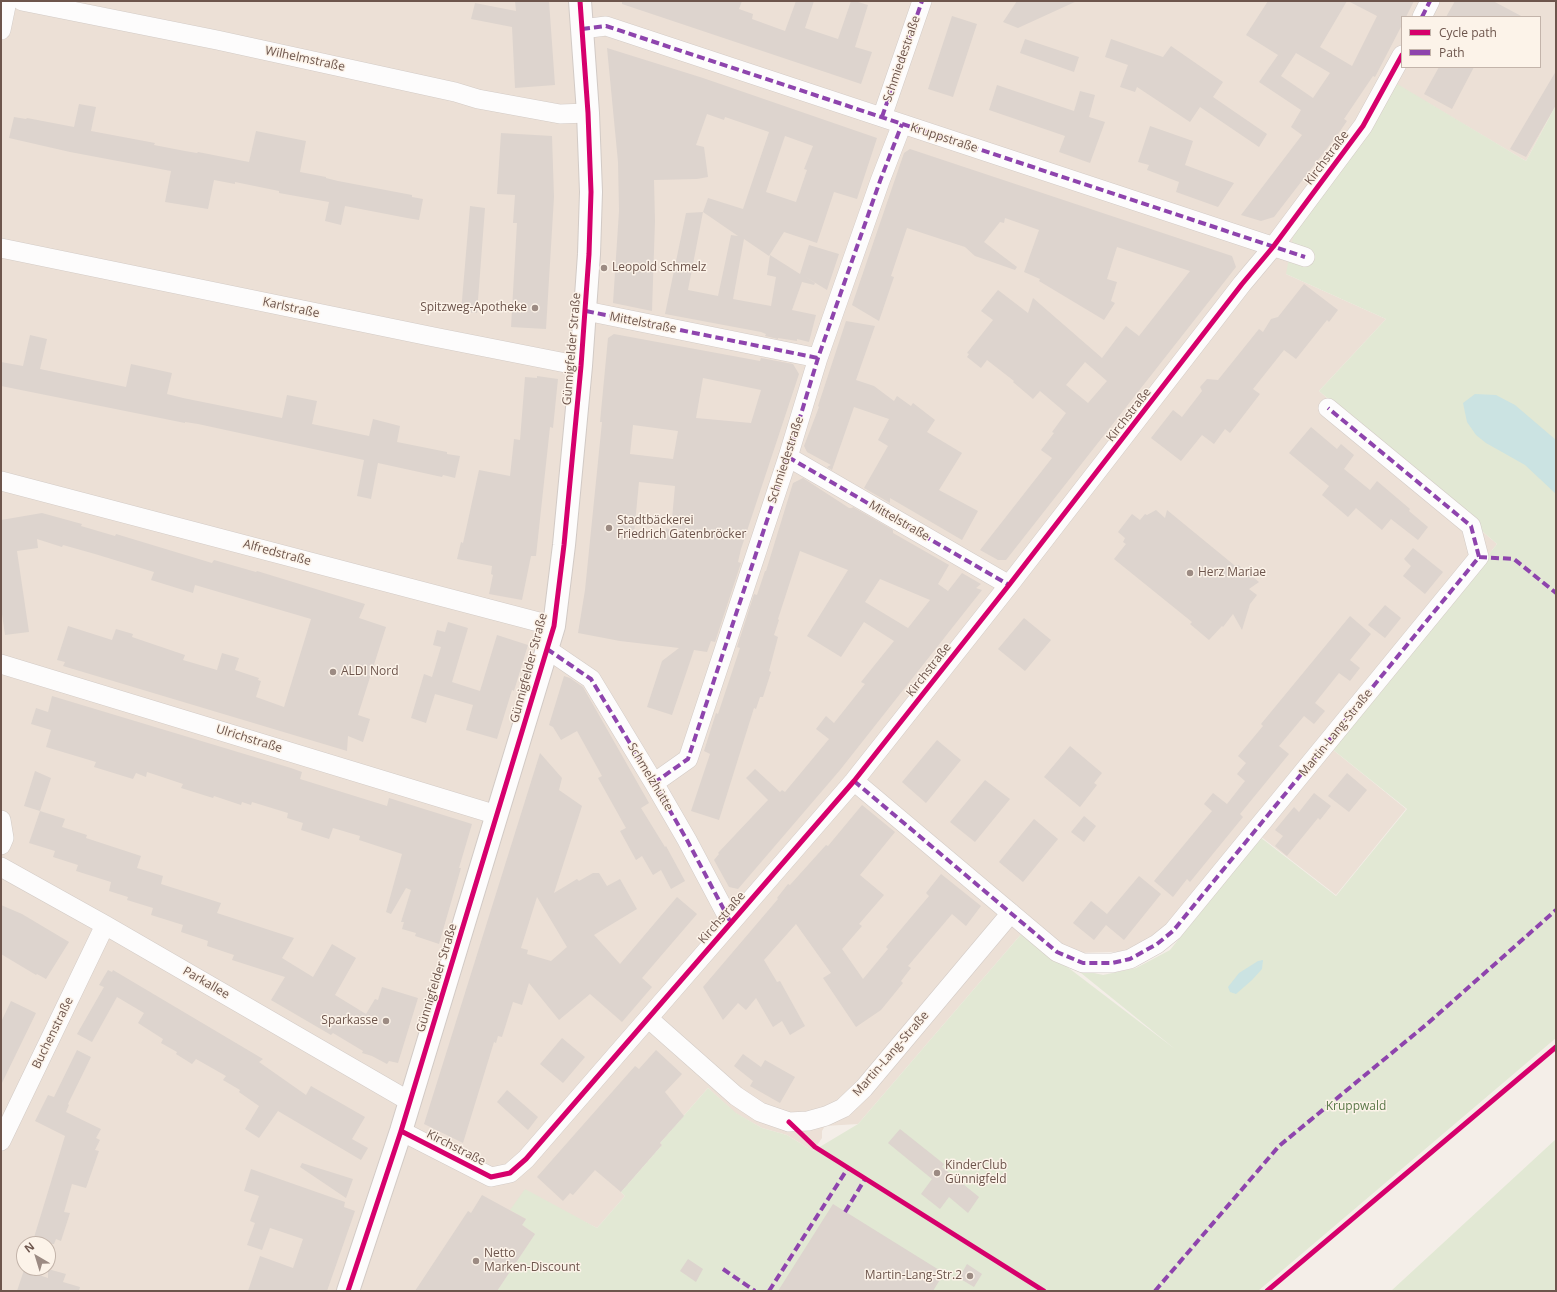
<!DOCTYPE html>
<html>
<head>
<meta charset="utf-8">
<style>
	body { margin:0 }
	#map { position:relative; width:1557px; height:1292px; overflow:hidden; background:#f4eee8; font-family:"Open Sans",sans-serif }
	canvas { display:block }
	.frame { position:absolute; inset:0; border:2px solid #6d554c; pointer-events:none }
	.legend { position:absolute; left:1401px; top:16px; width:140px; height:52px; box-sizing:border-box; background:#fcf3e9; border:1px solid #c3b4aa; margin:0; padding:5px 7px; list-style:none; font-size:12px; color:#6d554c }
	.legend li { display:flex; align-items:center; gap:8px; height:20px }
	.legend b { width:20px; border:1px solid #c3b4aa }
	.north { position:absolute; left:16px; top:1236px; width:40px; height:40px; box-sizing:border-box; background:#fcf3e9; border:1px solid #c3b4aa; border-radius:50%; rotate:322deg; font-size:11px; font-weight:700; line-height:16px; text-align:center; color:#6d554c }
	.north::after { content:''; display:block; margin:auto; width:14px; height:18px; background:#9c8b83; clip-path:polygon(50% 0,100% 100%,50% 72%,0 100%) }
</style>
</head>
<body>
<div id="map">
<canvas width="1557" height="1292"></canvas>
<div class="frame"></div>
<ul class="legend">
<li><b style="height:5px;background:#d6006c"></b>Cycle path</li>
<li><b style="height:5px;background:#8e44ad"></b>Path</li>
</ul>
<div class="north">N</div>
</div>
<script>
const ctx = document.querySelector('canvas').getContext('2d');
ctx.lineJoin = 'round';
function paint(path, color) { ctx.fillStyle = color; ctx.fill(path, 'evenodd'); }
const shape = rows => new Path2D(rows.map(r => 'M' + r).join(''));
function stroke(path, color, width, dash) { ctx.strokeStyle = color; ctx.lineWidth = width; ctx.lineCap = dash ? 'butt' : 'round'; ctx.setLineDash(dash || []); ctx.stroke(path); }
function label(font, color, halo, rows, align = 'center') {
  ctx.font = font + ' "Open Sans",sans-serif'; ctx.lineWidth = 3; ctx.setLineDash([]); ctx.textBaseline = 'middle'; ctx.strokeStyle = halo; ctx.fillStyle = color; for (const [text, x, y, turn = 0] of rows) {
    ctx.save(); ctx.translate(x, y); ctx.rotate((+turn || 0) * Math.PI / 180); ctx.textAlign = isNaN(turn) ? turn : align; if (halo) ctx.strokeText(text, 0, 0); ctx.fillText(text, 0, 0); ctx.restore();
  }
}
paint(shape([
	[1,1,1556,1,1556,105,1526,161,1394,83,1286,274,1386,319,1319,391,1497,544,1332,749,1406,809,1336,895,1260,836,1144,951,1076,953,1023,932,858,1124,825,1126,822,1131,822,1138,813,1151,787,1135,762,1128,735,1113,708,1088,660,1143,662,1145,621,1192,625,1196,597,1228,571,1215,521,1291,1,1291],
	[1402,17,1540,17,1540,67,1402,67],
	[24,1244,48,1244,48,1268,24,1268]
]), '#ece0d6');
paint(shape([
	[1394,82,1526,161,1556,105,1556,1038,1258,1291,497,1291,535,1234,522,1225,526,1219,510,1210,525,1189,597,1228,625,1196,621,1192,662,1145,660,1143,708,1088,736,1113,762,1128,787,1135,813,1151,858,1124,1023,932,1028,937,1175,1049,1076,969,1103,975,1136,968,1170,950,1260,837,1336,896,1407,809,1332,749,1497,544,1319,391,1386,319,1286,274,1294,232],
	[1556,1139,1556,1291,1391,1291]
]), '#e2e8d4');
paint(shape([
	[1475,394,1496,395,1515,405,1556,440,1556,494,1525,465,1486,443,1476,435,1467,422,1463,403],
	[1263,960,1262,969,1252,980,1236,994,1230,992,1228,987,1239,973,1258,961]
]), '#cbe3e2');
paint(shape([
	[515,1,549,1,555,85,515,88,512,27,471,19,475,3,516,11],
	[622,1,742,1,739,9,753,14,752,19,785,31,796,1,814,1,805,28,838,39,851,1,855,1,868,5,855,47,872,52,861,84,622,4],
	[1017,1,1077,1,1018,28,1003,22],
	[1268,1,1347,1,1320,47,1352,66,1377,16,1348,1,1414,1,1406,17,1402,17,1402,25,1375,77,1373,76,1344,119,1347,121,1338,134,1274,217,1261,221,1241,215,1302,135,1291,127,1301,110,1259,82,1278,55,1246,35],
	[1296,53,1330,73,1313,98,1281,76],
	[1455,1,1493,1,1523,17,1446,17],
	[952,16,977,24,953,97,928,89],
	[1025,39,1079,57,1074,72,1020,53],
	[1111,39,1163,57,1171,46,1223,82,1213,97,1267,134,1259,147,1200,107,1190,122,1137,87,1135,92,1120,87,1128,65,1105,57],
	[607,48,703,78,877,138,857,199,834,192,817,243,784,232,769,256,744,239,733,299,771,306,776,277,767,275,770,255,800,274,809,245,839,254,827,290,804,276,815,283,814,285,802,282,792,310,816,315,809,342,797,339,797,341,778,338,778,339,765,336,766,334,761,332,665,314,686,213,703,212,708,198,743,209,769,132,725,117,724,120,707,114,696,145,704,147,708,177,697,179,654,180,655,221,652,311,613,303,619,211,618,162],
	[785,136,813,146,804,169,807,170,796,202,766,192],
	[703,212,738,236,731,235,718,296,688,290],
	[1439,67,1474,67,1452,109,1424,94],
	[1556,71,1556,105,1526,157,1510,149],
	[997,85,1074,111,1080,91,1095,95,1089,117,1105,122,1090,163,1059,152,1065,136,989,110],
	[79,104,96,107,91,131,155,143,154,145,185,151,197,153,198,152,249,162,256,131,306,141,300,172,326,177,326,178,338,181,412,195,412,197,423,199,419,220,407,218,345,206,341,225,325,221,329,202,279,193,279,191,235,182,235,184,214,180,208,209,165,202,171,171,70,152,9,138,14,117,26,119,27,118,74,127],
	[1150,126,1193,141,1185,165,1234,183,1218,207,1176,192,1179,182,1147,170,1149,165,1138,162],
	[501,133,552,136,554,197,546,329,511,327,517,223,513,223,515,195,497,194],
	[910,149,1232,256,1236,267,1006,560,998,560,980,550,1052,458,1041,450,1054,433,1052,432,1066,413,1040,391,1033,399,1013,382,1014,381,987,360,981,368,967,357,969,354,967,353,993,320,981,311,998,290,1028,313,1033,298,1102,358,1126,326,1139,336,1190,271,1117,247,1107,279,1117,282,1111,301,1115,303,1104,320,1039,281,1040,279,1024,272,1039,230,1005,218,1004,223,1000,222,984,242,1017,267,1015,270,975,256,965,247,907,228,891,276,894,277,879,321,852,305,904,153],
	[1085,362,1107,381,1088,403,1066,385],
	[470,206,485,208,477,313,461,312],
	[1304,284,1338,310,1329,322,1327,320,1296,359,1284,350,1253,389,1260,394,1230,433,1225,429,1214,444,1202,435,1181,461,1151,438,1173,410,1182,417,1202,391,1200,387,1207,379,1218,380,1259,329,1263,332,1271,319,1278,317],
	[846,321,875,326,856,380,874,386,894,401,897,396,911,406,913,403,935,420,927,432,962,453,939,490,978,511,962,540,890,498,890,503,864,488,888,446,878,440,889,419,854,407,832,470,827,467,831,465,807,452,804,446,819,407,818,406],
	[614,334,760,361,761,358,793,364,799,374,741,549,738,562,741,563,715,642,711,641,707,652,694,650,672,715,647,707,662,661,679,648,620,641,578,633,585,590,602,422,600,422,608,338],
	[703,378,761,390,751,423,696,418],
	[633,425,678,431,673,459,630,454],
	[639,482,675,486,671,530,666,528,663,537,634,534],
	[30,335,47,339,40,369,126,387,131,364,172,373,167,394,183,398,282,418,287,395,317,401,312,424,369,436,373,419,400,426,397,442,447,452,447,454,460,456,455,478,443,475,442,477,378,463,371,499,357,496,364,460,198,424,185,422,185,423,1,386,1,362,23,366],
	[537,376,558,379,553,428,550,427,536,556,531,556,522,600,489,594,493,575,491,574,492,566,457,559,461,542,463,543,479,470,510,476,514,439,520,440,525,377,537,378],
	[1311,427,1337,449,1341,444,1354,455,1344,469,1370,490,1377,481,1410,509,1409,511,1428,527,1418,540,1391,519,1382,530,1356,508,1348,517,1322,495,1329,486,1289,453],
	[803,478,849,508,852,508,853,507,893,530,893,533,949,565,938,584,948,591,962,573,981,584,976,588,982,590,840,770,738,889,729,887,714,860,719,854,718,853,768,800,746,778,755,769,780,792,782,790,785,792,829,739,816,729,826,716,834,723,865,684,861,682,894,641,864,622,841,657,807,636,848,570,800,551,778,619,779,620,774,635,778,637,769,671,771,672,763,697,760,697,756,709,754,708,719,820,691,811,710,754,704,751,716,713,718,714,740,648,737,647,754,594,757,595,765,571,766,571,793,483],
	[880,579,930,600,908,628,865,602],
	[1156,510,1165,518,1167,510,1234,565,1238,565,1259,582,1249,589,1257,595,1250,604,1242,630,1233,614,1223,627,1222,626,1209,640,1190,624,1192,622,1114,559,1126,544,1123,542,1125,538,1118,532,1132,514,1140,520,1145,514,1147,515],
	[42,513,82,524,81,526,115,536,116,534,212,563,214,560,256,572,257,571,365,604,359,618,386,627,358,715,370,719,363,742,348,736,347,751,63,666,65,662,57,660,68,626,112,640,116,629,133,634,132,637,185,655,183,660,217,670,222,653,239,658,235,670,259,678,258,680,261,681,256,697,284,707,311,619,195,585,193,593,151,580,154,572,95,554,63,545,62,547,37,539,38,548,17,551,29,632,5,635,1,607,1,520],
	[1413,548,1443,572,1425,594,1403,576,1411,566,1404,559],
	[1385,605,1401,618,1385,638,1368,625],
	[1350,616,1371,634,1350,660,1360,668,1350,681,1339,673,1315,703,1325,711,1314,724,1304,716,1279,746,1289,754,1240,814,1243,817,1190,882,1187,879,1173,897,1154,881,1212,811,1204,804,1213,793,1227,804,1245,781,1237,774,1246,763,1238,756,1263,726,1261,724],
	[1024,618,1051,640,1025,671,998,649],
	[448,622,468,628,452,682,480,691,497,635,528,645,514,691,512,690,497,739,466,730,473,705,435,694,426,723,411,718,424,674,432,677,441,647,433,645,437,630,445,632],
	[564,676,570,678,583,687,649,803,641,808,665,847,666,846,685,881,671,889,661,870,653,875,642,856,636,860,620,831,626,828,598,778,602,776,577,731,561,740,553,727,549,725],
	[52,696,291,768,302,772,300,779,387,806,389,798,472,824,459,868,461,868,439,944,415,936,416,933,402,929,404,922,401,922,411,890,406,888,391,914,386,912,402,854,359,840,360,836,333,828,329,839,301,830,303,823,287,818,288,813,252,802,251,805,242,802,241,805,214,796,213,798,181,788,183,784,147,772,146,777,136,773,133,779,94,767,96,762,46,747,51,730,31,724,36,708,48,712],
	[937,740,961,760,926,803,902,782],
	[1070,746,1102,773,1094,783,1097,785,1080,807,1044,777],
	[540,753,562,778,559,790,582,806,554,893,577,879,579,881,593,873,599,873,607,886,620,879,637,909,594,935,620,964,677,897,697,914,642,978,652,987,622,1022,590,994,559,1020,529,983,522,1005,513,1002,502,1037,498,1036,496,1043,494,1042,463,1143,424,1124],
	[537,897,567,947,551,961,527,954,528,950,521,948],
	[35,771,51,778,40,811,24,806],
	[1347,773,1367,790,1349,812,1328,796],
	[985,780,1010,799,975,842,950,822],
	[1314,793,1331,806,1320,820,1318,818,1287,856,1275,846,1283,836,1275,830,1294,807,1299,812],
	[862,805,895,832,860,875,884,895,859,924,862,926,842,949,863,979,888,949,886,947,929,896,926,893,941,874,981,906,966,926,952,914,908,966,911,968,901,981,903,983,881,1010,856,1027,823,978,831,973,796,924,764,960,777,982,780,981,805,1026,790,1035,782,1021,773,1027,756,998,746,1010,738,1003,723,1020,703,987,778,899,777,898,788,884,790,885,826,845,828,846],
	[40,811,65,819,62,827,87,835,86,838,141,856,137,868,163,876,161,884,221,903,217,913,294,938,282,958,313,977,332,944,356,958,335,995,366,1014,375,999,378,1000,382,987,418,998,398,1063,389,1061,387,1064,372,1056,362,1053,363,1051,333,1033,331,1035,271,1000,285,977,232,960,234,955,207,946,208,941,181,932,183,925,151,915,153,908,127,900,128,897,109,891,111,882,76,871,78,865,53,857,55,851,29,843],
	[1084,816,1096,826,1084,842,1071,832],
	[1034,819,1058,839,1023,882,999,862],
	[1139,876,1161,894,1124,940,1106,925,1094,940,1073,923,1091,901,1107,914],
	[1,905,22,914,69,942,46,979,37,974,36,975,1,954],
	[108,970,112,972,113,970,263,1059,259,1062,306,1095,311,1086,365,1117,352,1139,368,1148,361,1160,278,1111,259,1138,245,1129,259,1106,239,1092,240,1090,223,1080,226,1076,196,1059,192,1064,176,1054,177,1052,161,1043,163,1039,138,1023,144,1013,117,997,92,1042,77,1034,104,987,99,985],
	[11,1001,36,1013,1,1085,1,1022],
	[562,1038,585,1057,563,1083,540,1064],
	[77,1050,91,1057,68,1104,69,1105,66,1112,101,1129,96,1138,100,1140,95,1150,99,1151,86,1188,72,1184,64,1212,70,1213,61,1241,56,1239,54,1244,32,1244,65,1136,35,1121,48,1095,54,1097],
	[656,1050,682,1074,665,1092,684,1116,660,1143,662,1145,621,1192,595,1170,573,1195,570,1193,563,1201,537,1177,635,1066,639,1069],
	[743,1054,761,1067,765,1060,795,1077,780,1103,750,1086,753,1081,734,1066],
	[507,1090,538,1117,528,1130,497,1102],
	[900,1129,944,1164,942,1167,979,1197,968,1213,949,1197,940,1209,921,1194,932,1179,888,1143],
	[302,1163,353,1179,346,1198,300,1167],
	[251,1169,345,1202,344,1207,355,1211,327,1291,248,1291,260,1256,293,1268,303,1239,270,1228,262,1250,247,1245,255,1223,250,1221,259,1196,244,1191],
	[482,1195,526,1219,522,1225,535,1234,497,1291,415,1291,468,1211,471,1213],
	[833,1204,944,1273,933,1291,778,1291],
	[688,1259,703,1269,696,1282,680,1271],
	[967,1264,982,1274,974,1287,959,1278],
	[48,1269,66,1274,63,1282,80,1287,79,1291,17,1291,24,1270,48,1278]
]), '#ddd4ce');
const street = shape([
	[22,1,217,40,455,92,478,99,560,114,588,113],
	[1422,17,1430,1],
	[582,29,606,26,1305,257],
	[1,30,7,1],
	[882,117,922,1],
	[1,248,434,337,581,366],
	[586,311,818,358],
	[788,457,1009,585],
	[1,481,554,626],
	[547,649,591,679,654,783,687,840,731,923],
	[1,664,497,815],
	[854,781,1057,952,1083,963,1112,963,1130,959,1157,944,1173,931,1479,557,1471,526,1328,408],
	[654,783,688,759,788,457,818,358,880,181,902,124],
	[1,820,4,838,1,845],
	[1,867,105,925,409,1101],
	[649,1019,736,1096,760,1112,789,1122,808,1121,826,1116,843,1108,864,1088,1011,913],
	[401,1131,491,1177,510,1173,526,1159,854,781,1009,585,1242,284,1273,247,1363,126,1402,55],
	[1,1141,105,925]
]);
const secondary = shape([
	[348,1291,401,1131,554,626,564,545,581,366,589,254,591,192,588,113,580,1]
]);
stroke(street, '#d3cbc6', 20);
stroke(secondary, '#d2cac5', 24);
stroke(street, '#fdfcfc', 19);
stroke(secondary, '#fdfcfc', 22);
stroke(shape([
	[1422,17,1430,1],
	[582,29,606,26,1305,257],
	[882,117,922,1],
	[586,311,818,358],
	[788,457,1009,585],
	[1479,557,1514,559,1556,593],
	[547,649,591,679,654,783,687,840,731,923],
	[854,781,1057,952,1083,963,1112,963,1130,959,1157,944,1173,931,1479,557,1471,526,1328,408],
	[654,783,688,759,788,457,818,358,880,181,902,124],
	[845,1212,865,1179],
	[723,1269,755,1291],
	[769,1291,848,1168],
	[1155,1291,1279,1146,1427,1024,1556,910]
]), '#8e44ad', 4, [8, 4]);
stroke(shape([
	[789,1122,815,1147,1044,1291],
	[401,1131,491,1177,510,1173,526,1159,854,781,1009,585,1242,284,1273,247,1363,126,1402,55],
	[348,1291,401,1131,554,626,564,545,581,366,589,254,591,192,588,113,580,1],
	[1267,1291,1556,1047]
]), '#d6006c', 5);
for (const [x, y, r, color] of [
	[604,268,4,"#9c8b83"],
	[535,308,4,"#9c8b83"],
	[609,528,4,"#9c8b83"],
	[1190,573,4,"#9c8b83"],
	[333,672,4,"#9c8b83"],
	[386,1021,4,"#9c8b83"],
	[937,1173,4,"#9c8b83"],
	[476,1261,4,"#9c8b83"],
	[970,1276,4,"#9c8b83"]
]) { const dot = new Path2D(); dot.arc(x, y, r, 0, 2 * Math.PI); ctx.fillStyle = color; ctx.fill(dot); stroke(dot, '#fcf3e9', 1.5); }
label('12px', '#6d554c', '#fcf3e9', [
	["Wilhelmstraße",305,59,12],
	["Schmiedestraße",902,59,-71],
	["Kruppstraße",944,138,18],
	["Kirchstraße",1327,158,-53],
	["Karlstraße",291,308,12],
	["Mittelstraße",643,323,11],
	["Günnigfelder Straße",572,349,-85],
	["Kirchstraße",1129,415,-52],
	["Schmiedestraße",786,460,-72],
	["Mittelstraße",899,521,30],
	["Alfredstraße",277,553,15],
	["Günnigfelder Straße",529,668,-75],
	["Kirchstraße",929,670,-52],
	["Martin-Lang-Straße",1336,733,-51],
	["Ulrichstraße",249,739,17],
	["Schmelzhütte",650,777,59],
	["Kirchstraße",722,918,-49],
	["Günnigfelder Straße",437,978,-73],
	["Parkallee",206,983,30],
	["Buchenstraße",53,1033,-64],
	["Martin-Lang-Straße",891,1054,-49],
	["Kirchstraße",456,1148,27]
]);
label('12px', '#6d554c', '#fcf3e9', [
	["Leopold Schmelz",612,268],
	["Spitzweg-Apotheke",527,308,"right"],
	["Stadtbäckerei",617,521],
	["Friedrich Gatenbröcker",617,535],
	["Herz Mariae",1198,573],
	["ALDI Nord",341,672],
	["Sparkasse",378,1021,"right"],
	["KinderClub",945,1166],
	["Günnigfeld",945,1180],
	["Netto",484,1254],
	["Marken-Discount",484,1268],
	["Martin-Lang-Str.2",962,1276,"right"]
], 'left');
label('12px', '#5b7849', '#fcf3e9', [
	["Kruppwald",1356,1107]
]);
</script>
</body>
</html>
